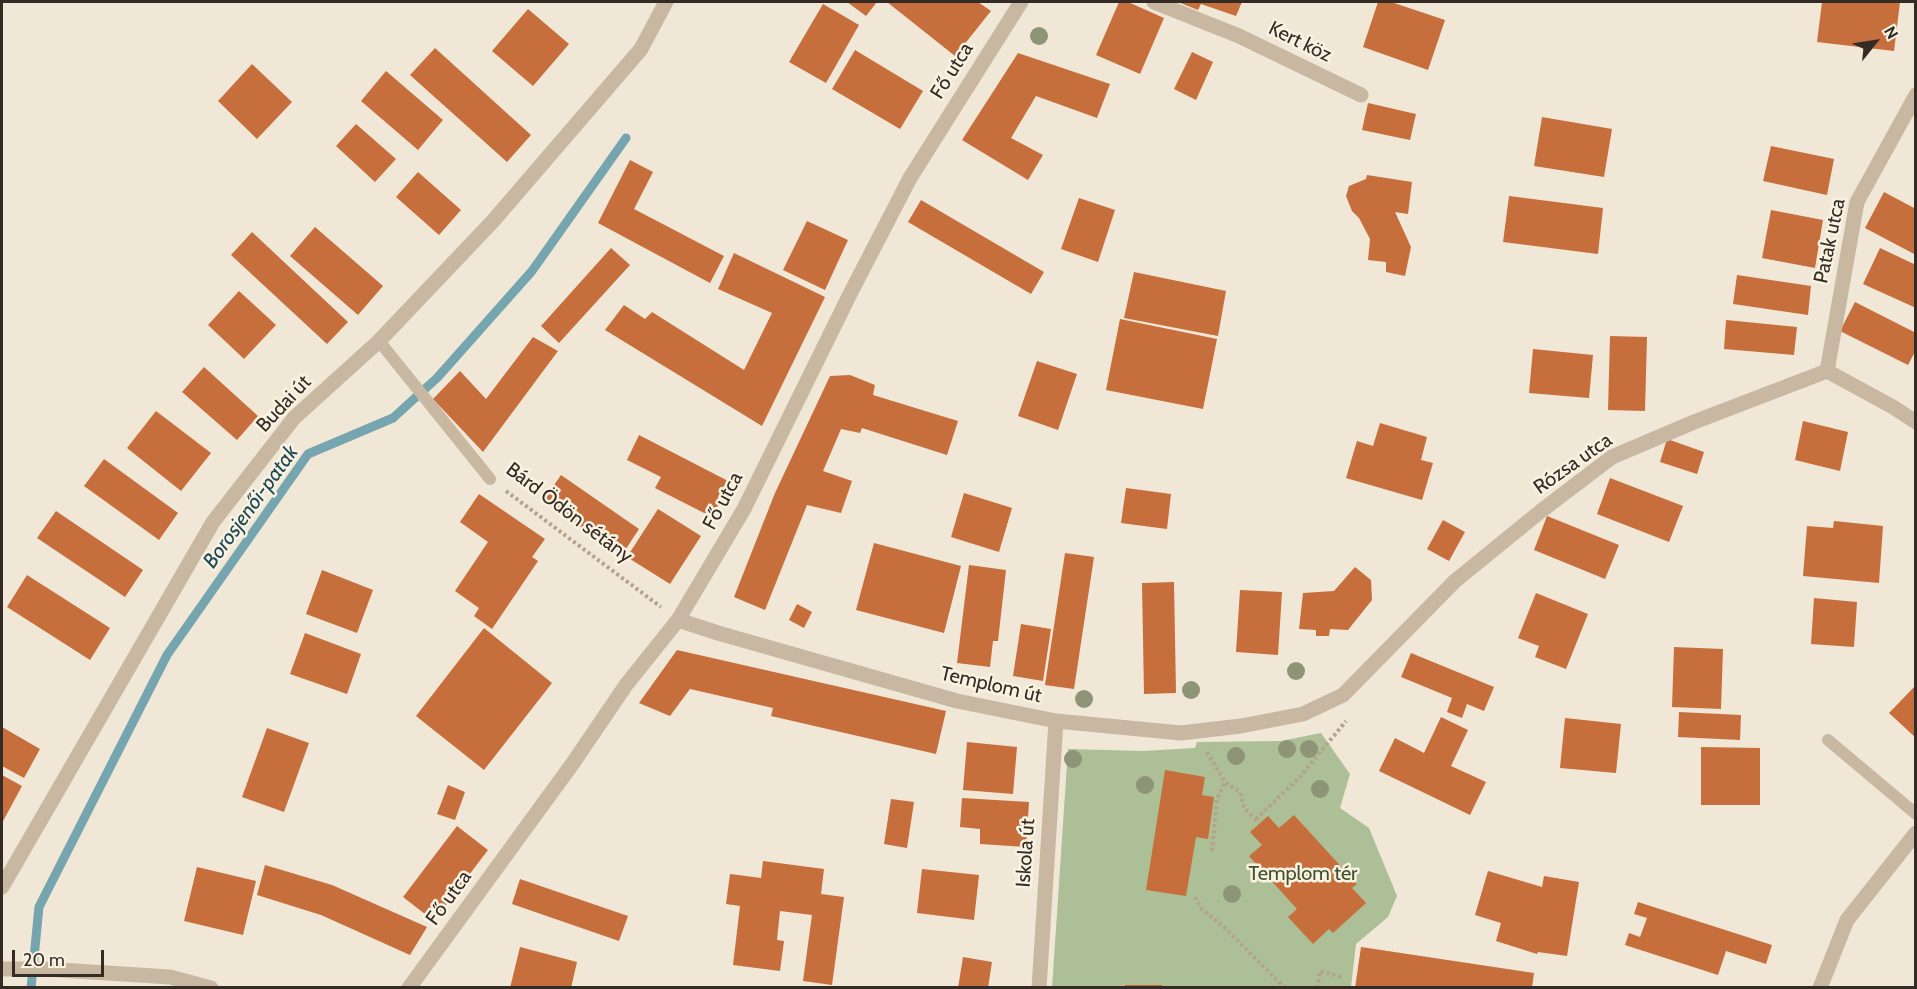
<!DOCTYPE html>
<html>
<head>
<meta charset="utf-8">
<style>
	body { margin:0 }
	#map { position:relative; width:1917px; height:989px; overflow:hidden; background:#f1e7d6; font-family:Cabin,sans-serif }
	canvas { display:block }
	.frame { position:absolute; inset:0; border:3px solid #332b24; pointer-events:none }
	.north { position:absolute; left:1845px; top:12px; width:60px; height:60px; -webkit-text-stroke:4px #f9f1e1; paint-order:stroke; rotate:60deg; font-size:16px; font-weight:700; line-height:24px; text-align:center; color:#332b24 }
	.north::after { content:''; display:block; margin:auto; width:21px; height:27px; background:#332b24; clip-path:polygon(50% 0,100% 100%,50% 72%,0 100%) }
	.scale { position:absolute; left:12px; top:950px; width:92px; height:27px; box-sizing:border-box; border:3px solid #332b24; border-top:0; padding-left:8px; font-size:18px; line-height:21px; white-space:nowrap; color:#332b24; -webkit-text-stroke:4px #f9f1e1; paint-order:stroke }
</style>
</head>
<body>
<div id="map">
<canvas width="1917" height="989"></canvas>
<div class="frame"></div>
<div class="north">N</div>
<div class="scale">20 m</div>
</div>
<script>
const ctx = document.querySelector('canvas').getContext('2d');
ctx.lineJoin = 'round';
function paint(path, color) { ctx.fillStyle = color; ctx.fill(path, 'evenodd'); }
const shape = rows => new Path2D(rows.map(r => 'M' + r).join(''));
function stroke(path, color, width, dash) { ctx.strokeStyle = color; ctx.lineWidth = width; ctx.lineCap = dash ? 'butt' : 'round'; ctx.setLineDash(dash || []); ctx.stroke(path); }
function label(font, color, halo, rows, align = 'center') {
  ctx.font = font + ' Cabin,sans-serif'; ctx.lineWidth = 5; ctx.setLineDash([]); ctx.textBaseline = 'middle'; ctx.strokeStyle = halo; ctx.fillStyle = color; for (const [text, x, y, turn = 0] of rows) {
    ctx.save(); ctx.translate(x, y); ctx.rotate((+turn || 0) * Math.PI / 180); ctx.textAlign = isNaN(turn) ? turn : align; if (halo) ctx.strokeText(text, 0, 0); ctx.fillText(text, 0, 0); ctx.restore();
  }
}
paint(shape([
	[1321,733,1350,774,1340,808,1369,828,1397,896,1388,917,1356,944,1351,987,1162,988,1161,985,1052,988,1068,749,1143,751,1195,748,1197,742,1281,741]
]), '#adbf96');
stroke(shape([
	[31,988,39,907,167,655,308,454,393,418,437,378,532,271,626,138]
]), '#75a5ae', 9);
paint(shape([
	[847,2,877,2,866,16],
	[887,2,978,2,991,11,955,56],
	[1119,2,1128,2,1164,18,1140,74,1096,55],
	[1178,2,1242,2,1236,16,1201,4,1198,10],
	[1378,2,1391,2,1445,20,1428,70,1363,47],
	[1822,2,1900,2,1894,51,1817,42],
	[823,4,859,25,826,83,789,62],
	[528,9,569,44,533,86,492,51],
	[435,48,531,135,507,162,410,75],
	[855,50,923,91,900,129,832,89],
	[1192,52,1213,62,1196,100,1174,89],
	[1018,53,1110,84,1097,118,1036,96,1011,138,1043,155,1028,180,962,140],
	[252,64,292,102,257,139,218,101],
	[386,71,443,120,418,150,361,101],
	[1368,103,1416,114,1410,140,1362,130],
	[1542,117,1612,129,1604,177,1534,166],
	[356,124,396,159,375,182,336,146],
	[1771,146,1834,159,1827,195,1763,181],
	[630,160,653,172,634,209,724,256,710,283,598,223],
	[418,172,461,210,439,235,396,197],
	[1367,175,1412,182,1408,214,1395,212,1411,247,1405,276,1386,272,1386,262,1368,260,1370,239,1359,218,1352,211,1346,196,1349,186,1366,179],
	[1884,192,1916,209,1916,255,1865,228],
	[1509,196,1603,208,1598,254,1503,242],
	[1079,198,1115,210,1098,262,1061,249],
	[921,200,1044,272,1031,294,908,222],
	[1771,210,1823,220,1815,268,1762,258],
	[807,221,848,240,825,290,783,270],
	[315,227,383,286,358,315,290,256],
	[252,232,348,322,327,344,231,255],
	[611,248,630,265,559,343,541,326],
	[1880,248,1916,265,1916,308,1863,284],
	[734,253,825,297,762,426,605,330,624,305,645,319,652,312,744,370,772,313,718,289],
	[1134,272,1226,291,1218,336,1124,318],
	[1737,275,1811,286,1808,315,1733,304],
	[239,291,276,325,244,359,208,325],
	[1855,302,1916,333,1916,350,1908,365,1840,331],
	[1120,319,1217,339,1203,409,1106,390],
	[1726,320,1797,327,1794,355,1724,349],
	[1610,336,1647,337,1645,411,1608,410],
	[533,337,558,351,483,452,433,399,460,371,486,399],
	[1533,349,1593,355,1589,398,1529,393],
	[1037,361,1077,374,1058,430,1018,416],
	[204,367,258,416,237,440,182,392],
	[850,375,875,385,873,395,958,421,947,455,862,428,860,433,841,429,823,471,852,481,841,513,807,505,765,610,734,597,775,493,830,376],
	[156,411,211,453,181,491,127,448],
	[1803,421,1848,432,1840,471,1795,460],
	[1380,423,1427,437,1421,460,1433,463,1422,500,1346,478,1357,441,1373,446],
	[639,435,730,482,712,517,655,488,661,477,627,460],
	[1667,439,1704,452,1697,474,1660,462],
	[104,459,178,513,159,540,84,486],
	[561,475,639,529,622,555,543,501],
	[1610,478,1683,506,1669,542,1597,514],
	[1126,488,1171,494,1167,529,1121,523],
	[964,493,1012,508,999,552,951,537],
	[479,494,545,539,532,557,538,561,492,629,474,616,479,608,455,591,488,542,460,522],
	[658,509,701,536,670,584,627,557],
	[56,511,143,570,125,597,37,538],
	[1547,516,1619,545,1605,579,1534,550],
	[1443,520,1465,532,1449,561,1427,549],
	[1834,521,1883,526,1879,583,1803,576,1807,526,1833,528],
	[874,543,961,566,944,633,856,610],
	[1065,553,1094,557,1074,689,1045,685],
	[969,565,1006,570,998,641,993,641,990,667,957,663],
	[1355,567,1371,580,1372,600,1348,630,1330,629,1329,636,1316,636,1316,630,1299,629,1303,593,1334,591],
	[322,570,373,590,357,633,306,614],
	[27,575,110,628,90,660,7,607],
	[1174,582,1176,693,1144,694,1142,583],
	[1240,590,1282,592,1278,655,1236,652],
	[1536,593,1588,614,1566,669,1535,657,1539,646,1518,638],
	[1814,598,1857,602,1854,647,1811,644],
	[797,604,812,612,804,628,789,620],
	[1021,624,1051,629,1043,681,1013,676],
	[484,628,552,683,484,770,416,716],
	[305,633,361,654,347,694,290,674],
	[1674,647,1723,649,1721,709,1672,707],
	[677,650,946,711,936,754,771,716,773,708,690,689,670,716,639,703],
	[1411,653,1494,687,1484,711,1467,704,1462,718,1447,712,1452,698,1401,677],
	[1916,685,1916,738,1889,713],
	[1679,712,1741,715,1740,740,1678,737],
	[1441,717,1468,730,1451,766,1486,782,1470,815,1379,771,1395,738,1424,753],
	[1565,718,1621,724,1616,773,1560,768],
	[2,727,40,749,24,778,2,766],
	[267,728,309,743,284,812,242,797],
	[967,742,1017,747,1013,794,963,790],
	[1701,747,1760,748,1760,805,1701,805],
	[1165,770,1205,777,1202,795,1214,797,1208,839,1196,837,1186,896,1146,890],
	[2,775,22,786,2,823],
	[448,785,465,792,455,820,437,814],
	[962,798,1029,802,1026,847,980,844,980,829,960,827],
	[891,799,914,802,907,848,884,844],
	[1294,815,1357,884,1352,888,1366,903,1333,933,1329,929,1313,944,1288,917,1297,909,1249,856,1262,845,1250,832,1268,816,1279,828],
	[457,826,488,850,434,921,403,897],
	[763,861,824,869,821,894,844,897,832,985,803,981,812,915,780,911,777,940,784,941,780,971,733,965,740,906,726,904,730,874,761,878],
	[265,865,332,885,427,927,410,955,321,915,257,895],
	[197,867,256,881,243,935,184,921],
	[922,869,979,875,974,920,917,913],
	[1488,871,1542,887,1544,876,1579,882,1567,956,1538,952,1537,954,1496,941,1501,923,1475,915],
	[520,879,628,916,619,941,512,904],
	[1638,902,1772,945,1766,964,1726,951,1718,975,1625,945,1629,933,1640,937,1647,918,1634,914],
	[520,947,577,962,571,988,510,988],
	[1361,947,1534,973,1532,988,1355,988],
	[963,957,992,962,988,988,958,988],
	[1125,985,1162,985,1162,988,1125,988]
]), '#c76e3d');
stroke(shape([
	[506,491,661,607],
	[1207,752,1225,782,1240,792,1244,808,1258,822],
	[1256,819,1299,778,1346,721],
	[1212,851,1217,799,1225,782],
	[1195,897,1202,909,1225,928,1285,988],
	[1317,988,1320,971,1341,977]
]), '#b4a28c', 4, [3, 3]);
stroke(shape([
	[379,341,490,479],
	[1828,740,1916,814]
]), '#c8b8a2', 12);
stroke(shape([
	[1154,2,1239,36,1361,95],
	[1827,371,1857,202,1916,95],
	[678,620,718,633,957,701,1056,721,1181,733,1241,726,1303,714,1343,695,1455,581,1541,511,1612,457,1694,422,1827,371,1893,407,1916,422],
	[2,887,213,522,294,418,379,341,493,221,641,49,666,2],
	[1039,988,1056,721],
	[1820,988,1847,920,1916,833]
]), '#c8b8a2', 15);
stroke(shape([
	[2,969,44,969,170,977,211,988],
	[409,988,573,763,626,685,678,620,744,509,850,294,910,178,1021,2]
]), '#c8b8a2', 15);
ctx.fillStyle = '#8e9476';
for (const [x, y] of [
	[1039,36],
	[1296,671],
	[1191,690],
	[1084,699],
	[1287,749],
	[1309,749],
	[1236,756],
	[1073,759],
	[1145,785],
	[1320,789],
	[1232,894]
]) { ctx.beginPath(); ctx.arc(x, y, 9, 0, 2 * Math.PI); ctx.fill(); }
label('20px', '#332b24', '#f9f1e1', [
	["Kert köz",1300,42,26],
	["Fő utca",952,71,-58],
	["Patak utca",1830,241,-78],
	["Budai út",284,404,-47],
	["Rózsa utca",1573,464,-35],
	["Fő utca",723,501,-62],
	["Bárd Ödön sétány",569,513,37],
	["Templom út",991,685,13],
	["Iskola út",1026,853,-86],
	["Fő utca",449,898,-54]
]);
label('20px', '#3d5128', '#f9f1e1', [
	["Templom tér",1303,874]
]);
label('italic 21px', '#1a4954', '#f9f1e1', [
	["Borosjenői-patak",251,507,-54]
]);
</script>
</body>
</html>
